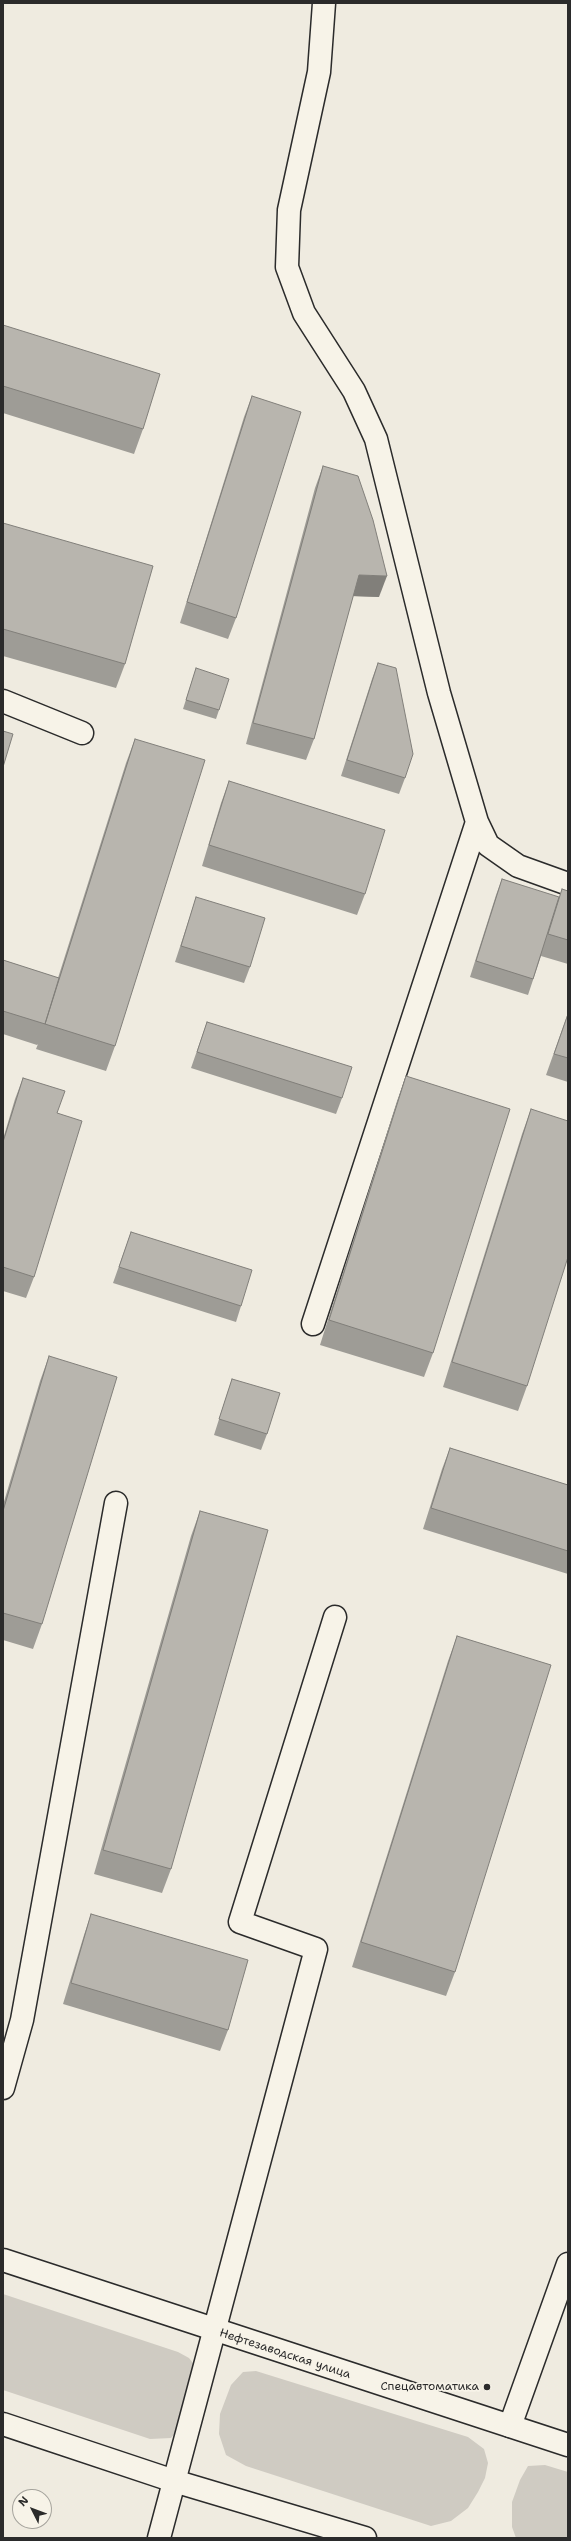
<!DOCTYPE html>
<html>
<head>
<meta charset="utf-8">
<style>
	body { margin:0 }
	#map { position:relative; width:571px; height:2541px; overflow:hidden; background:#efebe0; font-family:"Shantell Sans",sans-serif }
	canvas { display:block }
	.frame { position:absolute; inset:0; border:4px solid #2b2b2b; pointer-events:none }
	.north { position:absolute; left:12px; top:2489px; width:40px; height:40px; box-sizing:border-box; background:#f7f3e8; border:1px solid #a5a39c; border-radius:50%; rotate:312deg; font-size:11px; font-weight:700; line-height:16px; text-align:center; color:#2b2b2b }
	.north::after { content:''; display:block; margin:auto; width:14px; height:18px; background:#2b2b2b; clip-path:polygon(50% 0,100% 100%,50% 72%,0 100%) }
</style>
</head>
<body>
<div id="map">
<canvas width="571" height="2541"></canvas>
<div class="frame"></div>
<div class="north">N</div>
</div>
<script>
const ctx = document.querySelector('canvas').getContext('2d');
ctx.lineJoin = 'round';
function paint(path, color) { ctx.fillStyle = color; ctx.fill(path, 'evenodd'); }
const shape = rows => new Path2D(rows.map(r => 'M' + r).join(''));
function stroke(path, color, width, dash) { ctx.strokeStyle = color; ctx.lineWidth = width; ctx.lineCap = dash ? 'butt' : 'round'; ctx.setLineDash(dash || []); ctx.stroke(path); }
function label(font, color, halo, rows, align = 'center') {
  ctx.font = font + ' "Shantell Sans",sans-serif'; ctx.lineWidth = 3.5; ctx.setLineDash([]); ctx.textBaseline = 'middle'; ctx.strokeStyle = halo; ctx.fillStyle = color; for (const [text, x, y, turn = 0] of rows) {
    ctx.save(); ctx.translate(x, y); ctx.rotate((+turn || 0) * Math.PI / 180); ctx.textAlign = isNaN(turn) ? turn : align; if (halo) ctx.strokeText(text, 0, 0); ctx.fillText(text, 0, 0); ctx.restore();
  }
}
paint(shape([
	[3,2294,178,2352,189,2358,196,2367,179,2429,171,2438,150,2439,3,2390],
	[256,2371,468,2437,484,2449,488,2463,485,2478,478,2492,468,2508,451,2521,431,2526,246,2466,226,2455,219,2434,220,2414,231,2385,243,2372],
	[545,2465,568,2472,568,2538,516,2538,512,2527,512,2502,520,2480,528,2466]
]), '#cfcbc2');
const minor = shape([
	[324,3,319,72,289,210,287,267,304,313,354,391,376,439,439,693,477,822,488,845,518,866,568,884],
	[3,701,82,733],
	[313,1324,477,822],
	[3,2088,22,2020,116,1503],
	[510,2426,568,2264],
	[159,2538,316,1949,240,1922,335,1617]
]);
const major = shape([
	[3,2260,568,2445],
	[3,2424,174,2481,365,2538]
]);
stroke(minor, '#2b2b2b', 25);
stroke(major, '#2b2b2b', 25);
stroke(minor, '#f7f3e8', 22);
stroke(major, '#f7f3e8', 22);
paint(shape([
	[3,325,143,429,134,454,3,413],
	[252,396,236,618,228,639,180,623,244,417],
	[323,466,379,597,353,596,314,739,306,760,246,744,315,488],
	[3,523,125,664,116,688,3,656],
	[378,663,405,778,399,794,341,776,372,679],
	[196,668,219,710,216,719,183,709],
	[135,739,115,1046,106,1071,36,1049,38,1044,37,1045,3,1034,3,960,58,978,126,763],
	[229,781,365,894,357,915,202,866,221,803],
	[502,879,559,898,562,889,568,891,568,964,541,956,528,995,470,977,496,895],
	[196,897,250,967,244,983,175,962,191,913],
	[568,1013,568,1082,546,1075],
	[207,1022,342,1098,336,1114,191,1068],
	[406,1076,433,1353,424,1377,320,1345,397,1101],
	[23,1078,57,1113,34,1277,26,1298,3,1291,3,1139,15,1099],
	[531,1109,527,1386,518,1411,443,1387,522,1134],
	[131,1232,241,1306,236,1322,113,1283],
	[49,1356,42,1624,33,1649,3,1640,3,1505,40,1381],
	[232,1379,267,1434,261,1450,214,1435,227,1394],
	[450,1448,568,1485,568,1574,423,1529,442,1469],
	[200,1511,171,1869,162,1893,94,1874,191,1536],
	[457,1636,455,1972,446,1996,352,1967,448,1661],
	[91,1914,228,2030,220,2051,63,2004,84,1935]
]), '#9e9c96');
paint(shape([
	[359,575,387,576,379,597,351,596]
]), '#817f7a');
const building = shape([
	[3,325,160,374,143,429,3,386,3,325],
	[252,396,301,412,236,618,187,602,252,396],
	[323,466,358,476,373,520,387,576,359,575,314,739,253,723,323,466],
	[3,523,153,566,125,664,3,629,3,523],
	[378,663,396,668,413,754,405,778,347,760,378,663],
	[196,668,229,679,219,710,186,700,196,668],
	[3,731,13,734,3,767,3,731],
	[135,739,205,760,115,1046,45,1024,135,739],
	[229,781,385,830,365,894,209,845,229,781],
	[502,879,559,897,533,979,476,961,502,879],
	[562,889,568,891,568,940,548,934,562,889],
	[196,897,265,918,250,967,181,946,196,897],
	[3,960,59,978,45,1024,3,1011,3,960],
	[568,1014,568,1058,554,1054,568,1014],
	[207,1022,352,1067,342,1098,197,1052,207,1022],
	[406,1076,510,1109,433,1353,329,1320,406,1076],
	[23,1078,65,1091,57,1113,82,1121,34,1277,3,1267,3,1142,23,1078],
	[531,1109,568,1121,568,1257,527,1386,452,1362,531,1109],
	[131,1232,252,1270,241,1306,119,1267,131,1232],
	[49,1356,117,1377,42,1624,3,1613,3,1511,49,1356],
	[232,1379,280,1393,267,1434,219,1419,232,1379],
	[450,1448,568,1485,568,1551,431,1508,450,1448],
	[200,1511,268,1530,171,1869,103,1850,200,1511],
	[457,1636,551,1665,455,1972,361,1942,457,1636],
	[91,1914,248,1960,228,2030,71,1983,91,1914]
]);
paint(building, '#b8b5ae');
stroke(building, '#817f7a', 1);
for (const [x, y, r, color] of [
	[487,2387,4,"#2b2b2b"]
]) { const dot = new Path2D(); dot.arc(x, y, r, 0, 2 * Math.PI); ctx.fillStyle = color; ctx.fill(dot); stroke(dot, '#f7f3e8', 1.5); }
label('12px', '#2b2b2b', '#f7f3e8', [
	["Нефтезаводская улица",285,2354,18]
]);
label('12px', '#2b2b2b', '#f7f3e8', [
	["Спецавтоматика",479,2387]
], 'right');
</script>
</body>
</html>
